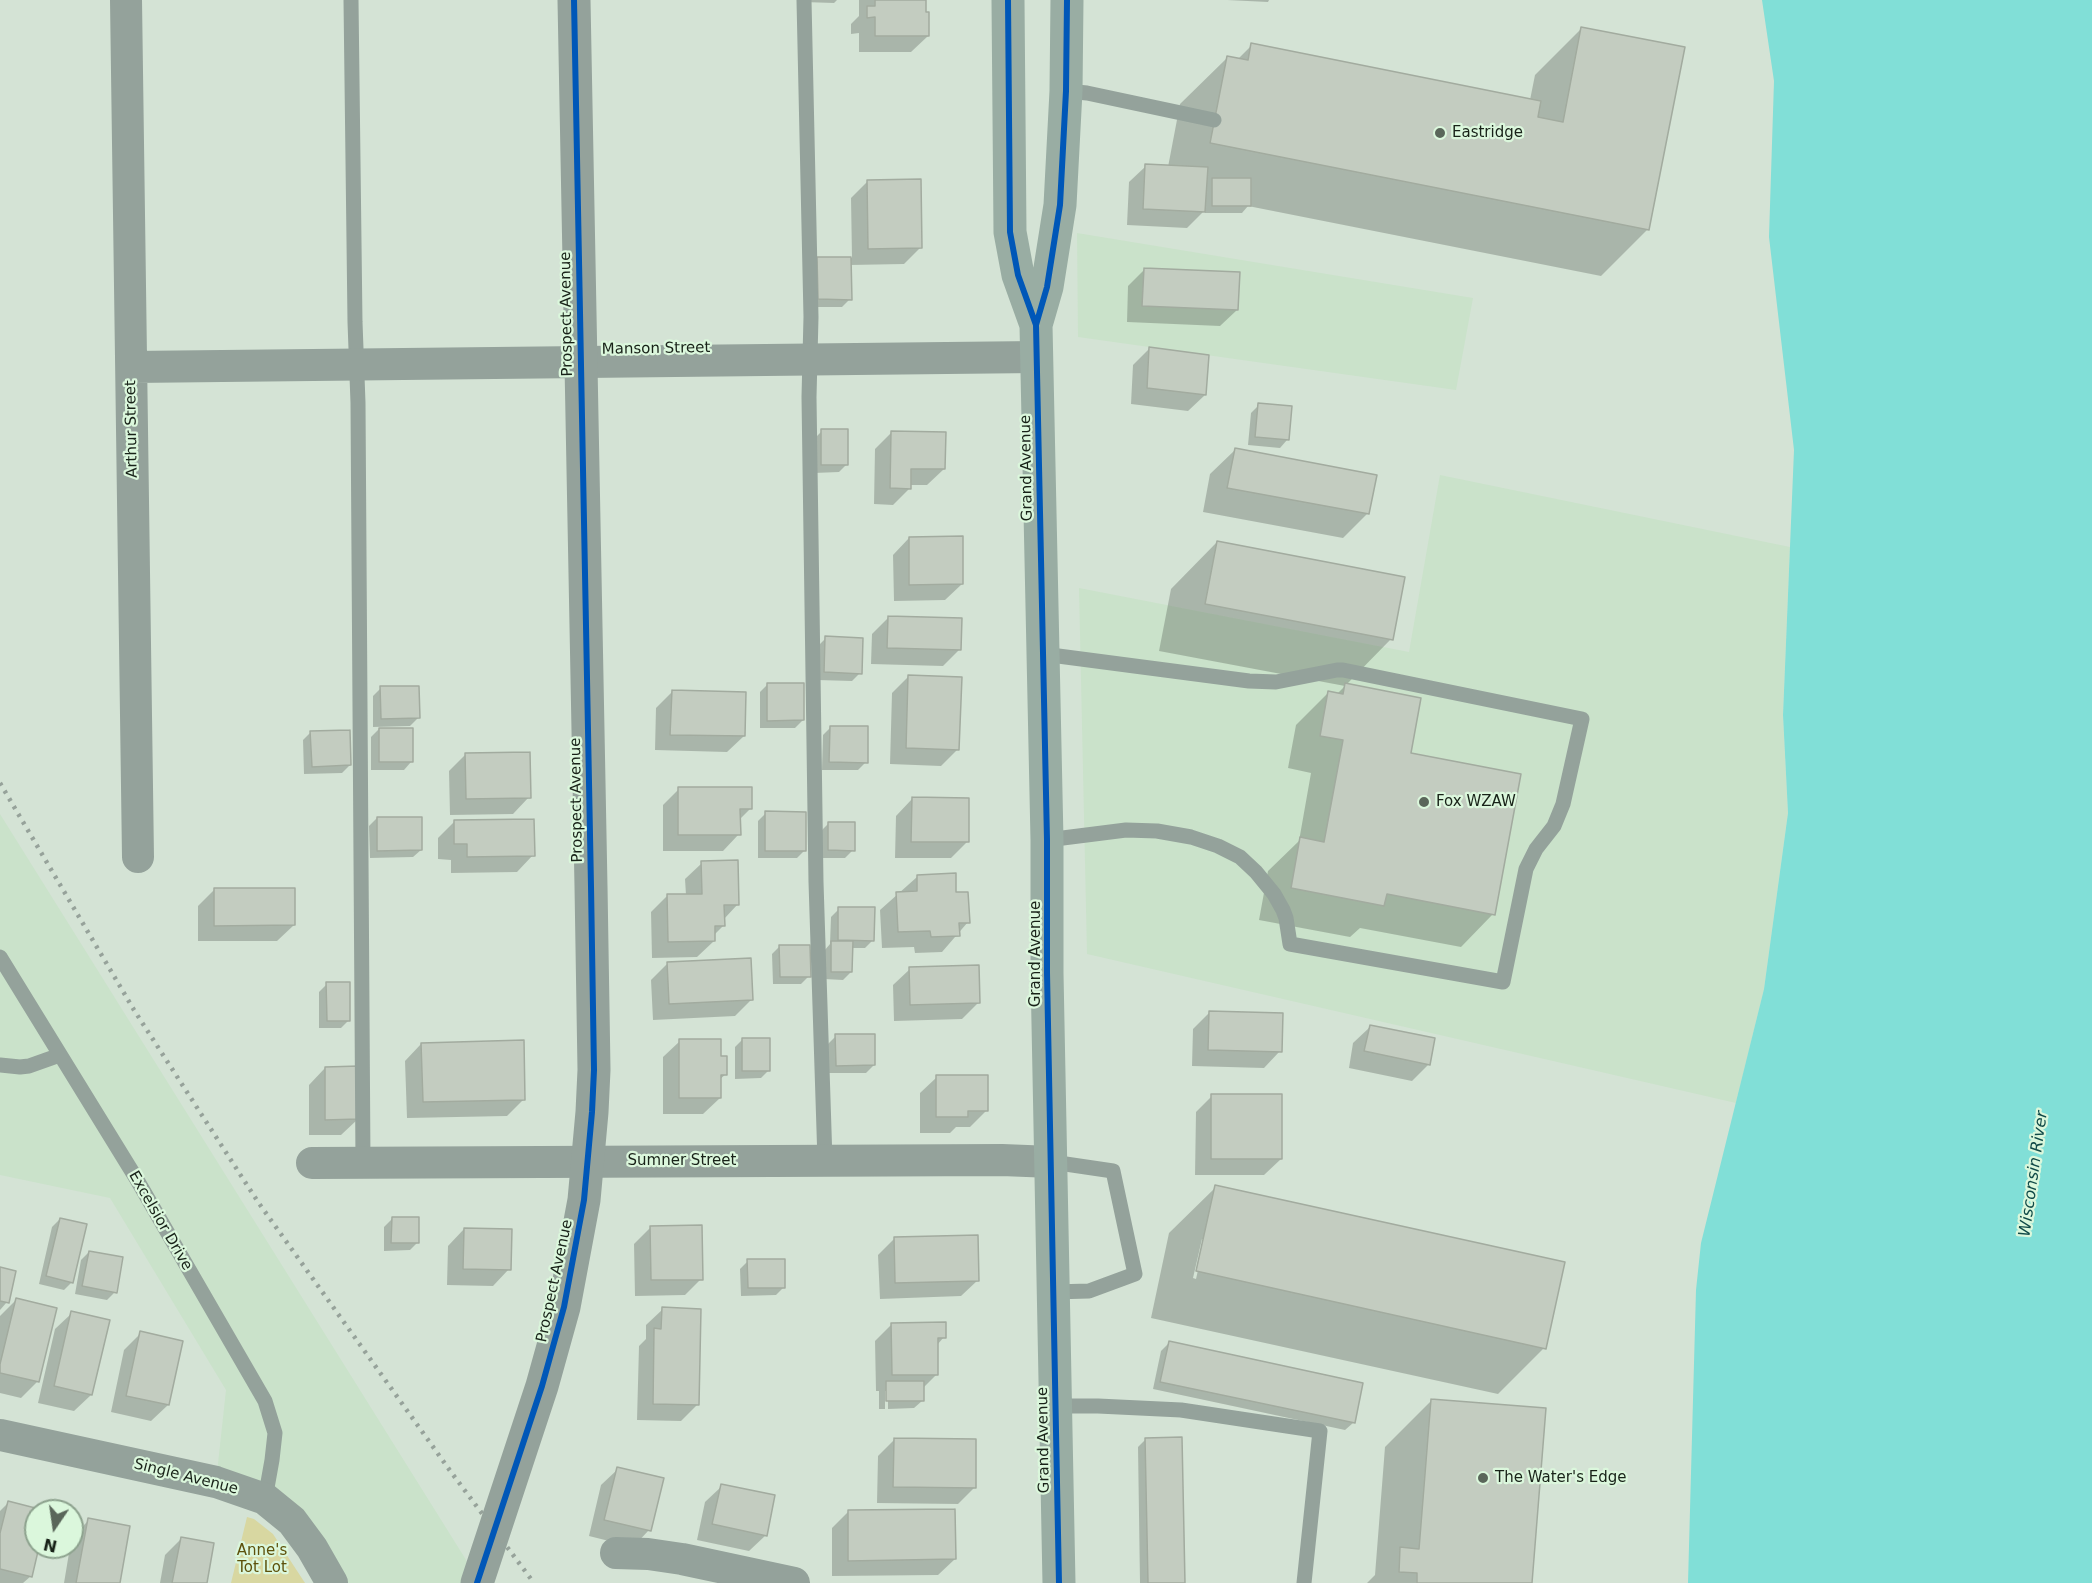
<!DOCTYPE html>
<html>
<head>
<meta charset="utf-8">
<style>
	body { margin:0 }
	#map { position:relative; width:2092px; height:1583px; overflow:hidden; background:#d4e3d5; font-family:"DejaVu Sans",sans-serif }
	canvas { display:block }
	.north { position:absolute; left:24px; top:1499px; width:60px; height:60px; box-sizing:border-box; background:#dbf7dc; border:2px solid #8da28e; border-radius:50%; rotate:193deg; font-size:16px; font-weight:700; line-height:24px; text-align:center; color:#182218 }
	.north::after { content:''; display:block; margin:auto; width:21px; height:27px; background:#5a665a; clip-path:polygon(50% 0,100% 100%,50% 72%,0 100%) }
</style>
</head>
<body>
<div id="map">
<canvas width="2092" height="1583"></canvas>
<div class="north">N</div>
</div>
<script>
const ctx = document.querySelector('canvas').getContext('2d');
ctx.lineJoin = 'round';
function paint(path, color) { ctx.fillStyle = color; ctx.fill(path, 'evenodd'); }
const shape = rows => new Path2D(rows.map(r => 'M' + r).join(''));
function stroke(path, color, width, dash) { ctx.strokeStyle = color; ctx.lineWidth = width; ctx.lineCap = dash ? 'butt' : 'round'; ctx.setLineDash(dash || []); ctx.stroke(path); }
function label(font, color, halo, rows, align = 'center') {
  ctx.font = font + ' "DejaVu Sans",sans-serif'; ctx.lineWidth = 4.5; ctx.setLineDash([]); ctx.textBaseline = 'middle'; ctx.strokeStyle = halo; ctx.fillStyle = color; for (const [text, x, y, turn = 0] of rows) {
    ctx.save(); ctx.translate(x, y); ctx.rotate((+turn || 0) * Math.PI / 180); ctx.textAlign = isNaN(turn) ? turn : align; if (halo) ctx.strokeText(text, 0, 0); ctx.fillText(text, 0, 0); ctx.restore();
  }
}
paint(shape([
	[1077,233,1473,298,1456,390,1078,337],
	[1440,475,1790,547,1783,715,1788,813,1764,989,1736,1103,1087,954,1079,588,1409,652],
	[0,814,478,1579,477,1583,332,1583,312,1548,216,1482,226,1390,110,1198,0,1175]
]), '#cae2ca');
paint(shape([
	[247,1517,254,1519,273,1534,305,1583,231,1583]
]), '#d8d7a1');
paint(shape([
	[1762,0,2092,0,2092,1583,1688,1583,1696,1290,1701,1243,1764,989,1788,813,1783,715,1794,450,1769,237,1774,81]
]), '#81dfd7');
paint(shape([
	[804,0,837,0,834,3,803,2],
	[859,0,925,0,928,36,911,52,859,52,859,33,851,34,851,24,859,16],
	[1227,0,1269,0,1268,2],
	[1582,28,1648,229,1601,276,1248,206,1242,213,1205,213,1205,210,1187,228,1127,225,1129,182,1146,166,1168,167,1180,104,1227,58,1237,60,1252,45,1530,100,1535,75],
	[867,182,920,248,904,264,850,265,850,299,842,307,811,307,818,258,852,258,851,198],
	[1145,269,1237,310,1220,326,1127,322,1128,286],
	[1150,348,1205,395,1188,411,1131,404,1133,365],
	[1259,405,1287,440,1280,448,1248,445,1251,413],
	[822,431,847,464,839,472,814,473,814,439],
	[892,432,944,469,927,485,910,485,910,488,893,505,874,504,875,449],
	[1235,450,1368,513,1343,538,1203,512,1210,474],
	[909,538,962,584,945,600,894,601,893,555],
	[1217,542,1391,639,1346,685,1409,754,1493,914,1461,947,1360,928,1350,937,1259,920,1268,871,1299,841,1311,773,1288,768,1296,725,1329,692,1337,694,1345,686,1159,651,1171,589],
	[888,618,960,649,943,666,871,664,872,634],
	[826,638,860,673,852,681,817,680,818,646],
	[909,676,958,749,941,766,890,764,892,693],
	[768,684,803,720,795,728,760,728,760,692],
	[381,688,418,718,410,726,373,727,373,696],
	[672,692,744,736,727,752,655,750,656,708],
	[831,727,866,762,858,770,822,770,823,735],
	[379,729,411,762,404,770,371,770,371,737],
	[311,732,350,765,342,773,304,774,303,740],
	[466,754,529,797,513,814,450,815,449,771],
	[679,789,751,808,739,820,739,834,723,851,663,851,663,805],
	[912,799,967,842,951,858,895,858,896,816],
	[766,813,805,850,797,858,758,858,758,821],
	[377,818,421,850,413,857,370,858,369,826],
	[454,822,533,855,517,872,451,873,451,860,438,859,438,838],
	[829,823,853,850,845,858,820,858,821,831],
	[702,863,738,904,724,919,724,925,714,935,714,941,697,957,652,958,651,912,667,896,686,895,685,879],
	[917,877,955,894,968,922,942,952,915,953,914,947,882,948,880,910],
	[215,889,294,925,277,941,198,941,198,906],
	[839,909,873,940,865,948,851,948,851,972,843,980,824,979,824,951,830,944,831,917],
	[780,946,809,976,801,984,773,984,772,954],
	[668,963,751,1000,735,1016,653,1020,651,980],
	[910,969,978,1003,962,1019,894,1021,893,985],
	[327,984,349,1020,341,1028,319,1028,319,992],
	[1209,1013,1280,1051,1264,1068,1192,1066,1193,1029],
	[1370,1027,1429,1064,1412,1081,1349,1068,1353,1043],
	[836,1036,874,1065,866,1073,828,1073,828,1044],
	[743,1039,769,1070,761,1078,735,1079,735,1047],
	[680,1041,719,1057,726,1074,719,1080,720,1098,703,1114,663,1114,663,1057],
	[421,1044,524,1099,507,1116,407,1118,405,1061],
	[325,1068,358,1119,341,1135,309,1135,309,1085],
	[937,1077,987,1110,970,1127,956,1127,950,1133,920,1133,920,1093],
	[1212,1096,1281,1159,1264,1175,1195,1175,1196,1112],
	[1216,1187,1544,1348,1498,1394,1151,1318,1169,1233],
	[1202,1239,1205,1239,1196,1279,1193,1278],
	[60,1219,72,1282,64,1290,39,1284,52,1227],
	[392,1219,418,1242,410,1250,384,1251,384,1227],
	[650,1228,701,1279,685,1295,635,1296,634,1244],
	[464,1229,509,1269,493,1286,447,1285,448,1246],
	[895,1238,978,1280,961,1296,880,1299,878,1255],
	[89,1252,115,1292,107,1300,75,1294,81,1260],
	[748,1261,784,1287,776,1295,741,1296,740,1269],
	[0,1268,7,1302,0,1310],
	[16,1300,38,1381,21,1398,0,1393,0,1316],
	[663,1309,697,1405,681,1421,637,1420,639,1346,646,1339,646,1325],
	[72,1313,91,1395,74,1411,38,1403,55,1329],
	[892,1324,944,1337,937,1345,937,1374,922,1389,922,1401,914,1408,888,1409,888,1391,885,1391,885,1409,879,1409,879,1391,876,1391,875,1341],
	[141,1333,168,1405,151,1421,111,1412,124,1350],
	[1169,1343,1353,1423,1345,1430,1153,1389,1161,1351],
	[1431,1401,1531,1583,1367,1583,1375,1575,1385,1447],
	[1146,1439,1183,1583,1140,1583,1138,1447],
	[894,1440,975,1487,958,1504,877,1503,878,1456],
	[618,1469,649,1530,633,1547,589,1536,601,1485],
	[722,1486,766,1535,749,1551,697,1540,705,1502],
	[8,1503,36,1511,37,1547,31,1576,23,1583,0,1583,0,1511],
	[848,1512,955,1559,938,1575,832,1576,832,1528],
	[89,1520,118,1583,64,1583,70,1547,72,1547,72,1537],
	[182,1538,205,1583,160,1583,165,1555]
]), '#0003');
const building = shape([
	[875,0,926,0,926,12,929,12,929,36,875,36,875,17,867,18,867,6,875,6,875,0],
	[1581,27,1685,47,1649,230,1210,143,1227,56,1248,60,1251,43,1541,101,1538,117,1563,122,1581,27],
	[1145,164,1208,167,1205,212,1143,209,1145,164],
	[1212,178,1251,178,1251,206,1212,206,1212,178],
	[921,179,922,248,868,249,867,180,921,179],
	[817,257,851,257,852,300,818,299,817,257],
	[1144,268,1240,272,1238,310,1142,306,1144,268],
	[1149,347,1209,355,1206,395,1147,388,1149,347],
	[1258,403,1292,406,1289,440,1255,437,1258,403],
	[821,429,848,429,848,465,821,465,821,429],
	[891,431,946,432,945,469,911,469,911,489,890,488,891,431],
	[1235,448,1377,475,1369,514,1227,488,1235,448],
	[963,536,963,584,909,585,909,537,963,536],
	[1217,541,1405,577,1393,640,1205,604,1217,541],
	[888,616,962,618,961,650,887,648,888,616],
	[825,636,863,638,862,674,824,672,825,636],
	[908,675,962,677,959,750,906,748,908,675],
	[767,683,804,683,804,720,767,721,767,683],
	[1345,683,1421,698,1411,753,1521,774,1495,915,1387,894,1384,906,1291,888,1300,837,1324,842,1343,740,1320,736,1328,691,1343,694,1345,683],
	[380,686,419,686,420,718,381,719,380,686],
	[672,690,746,692,745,736,670,735,672,690],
	[830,726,868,726,868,763,829,762,830,726],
	[379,728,413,728,413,762,379,762,379,728],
	[350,730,351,765,312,767,310,731,350,730],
	[530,752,531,798,466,799,465,753,530,752],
	[678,787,752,787,752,809,740,809,741,835,678,835,678,787],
	[912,797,969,798,969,842,911,842,912,797],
	[765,811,806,812,806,851,765,851,765,811],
	[377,817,422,817,422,850,377,851,377,817],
	[534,819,535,856,467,857,467,844,454,844,454,820,534,819],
	[828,822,855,822,855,851,828,850,828,822],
	[738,860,739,905,724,905,725,926,715,926,715,941,668,942,667,894,702,894,701,861,738,860],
	[956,873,956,892,968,892,970,923,959,923,960,936,931,937,930,931,898,932,896,892,917,891,917,875,956,873],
	[214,888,295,888,295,925,214,926,214,888],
	[838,907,875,907,874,941,838,940,838,907],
	[831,941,853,941,852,972,831,972,831,941],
	[779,945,810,945,811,977,780,977,779,945],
	[751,958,753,1000,669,1004,667,962,751,958],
	[979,965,980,1003,910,1005,909,967,979,965],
	[326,982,350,982,350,1021,327,1021,326,982],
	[1209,1011,1283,1013,1282,1052,1208,1050,1209,1011],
	[1370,1025,1435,1038,1430,1065,1364,1051,1370,1025],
	[835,1034,875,1034,875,1065,836,1066,835,1034],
	[742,1038,770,1038,770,1071,742,1071,742,1038],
	[679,1039,721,1039,721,1056,727,1056,727,1075,721,1075,721,1098,679,1098,679,1039],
	[524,1040,525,1100,423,1102,421,1043,524,1040],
	[359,1066,359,1119,325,1120,325,1067,359,1066],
	[936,1075,988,1075,988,1111,968,1111,968,1117,936,1117,936,1075],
	[1211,1094,1282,1094,1282,1159,1211,1159,1211,1094],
	[1215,1185,1565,1262,1546,1349,1196,1271,1215,1185],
	[392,1217,419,1217,419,1243,391,1243,392,1217],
	[60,1218,87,1224,73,1283,46,1276,60,1218],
	[702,1225,703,1280,651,1280,650,1226,702,1225],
	[464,1228,512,1229,511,1270,463,1269,464,1228],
	[978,1235,979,1281,895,1283,894,1237,978,1235],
	[89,1251,123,1257,117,1293,82,1286,89,1251],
	[747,1259,785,1259,785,1288,748,1288,747,1259],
	[0,1267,16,1271,9,1303,0,1301,0,1267],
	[16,1298,57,1308,39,1382,0,1373,0,1364,16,1298],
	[662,1307,701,1309,699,1405,653,1404,654,1328,661,1329,662,1307],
	[71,1311,110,1320,92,1395,54,1386,71,1311],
	[946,1322,946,1338,938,1338,938,1375,892,1375,891,1323,946,1322],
	[140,1331,183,1341,169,1405,126,1396,140,1331],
	[1169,1341,1363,1383,1355,1423,1160,1382,1169,1341],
	[886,1381,924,1381,924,1401,886,1401,886,1381],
	[1431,1399,1546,1408,1532,1583,1417,1583,1417,1573,1399,1572,1400,1547,1419,1549,1431,1399],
	[1182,1437,1185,1583,1148,1583,1145,1438,1182,1437],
	[894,1438,976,1439,976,1488,893,1487,894,1438],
	[617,1467,664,1478,651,1531,604,1520,617,1467],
	[721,1484,775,1495,767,1536,712,1524,721,1484],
	[8,1501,47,1511,36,1511,36,1547,39,1547,32,1577,0,1569,0,1533,8,1501],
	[955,1509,956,1559,848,1561,848,1510,955,1509],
	[88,1518,130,1526,120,1583,76,1583,88,1518],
	[181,1537,214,1543,207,1583,172,1583,181,1537]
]);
paint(building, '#c3ccc0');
stroke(building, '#a2ab9f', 1.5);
stroke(shape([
	[351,0,355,322,358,403,363,1163],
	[804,0,811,317,809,397,816,882,825,1161],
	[1066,91,1087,93,1214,120],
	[1043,654,1249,681,1276,682,1337,670,1343,670,1582,719,1563,804,1554,826,1536,849,1526,869,1503,982,1290,944,1286,918,1283,910,1274,894,1256,872,1240,857,1218,846,1191,837,1157,831,1126,830,1047,840],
	[0,957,136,1178,265,1401,275,1433,272,1460,265,1499],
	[0,1065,20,1067,29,1066,60,1055],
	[1052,1162,1113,1171,1135,1274,1089,1291,1053,1292],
	[1056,1406,1098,1406,1181,1410,1320,1431,1304,1583]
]), '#94a29b', 15);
stroke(shape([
	[126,0,138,857],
	[132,367,1037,357],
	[312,1163,1002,1160,1052,1162],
	[0,1435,216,1482,265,1499,292,1521,312,1548,332,1583],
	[616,1553,648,1554,682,1559,794,1583]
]), '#94a29b', 32);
stroke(shape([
	[477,1583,542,1386,564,1307,584,1200,592,1112,594,1070,591,886,574,0]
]), '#94a29b', 33);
stroke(shape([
	[1008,0,1010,232,1018,275,1036,325,1047,840,1047,973,1059,1583],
	[1036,325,1047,287,1060,205,1066,91,1067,0]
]), '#99ada3', 33);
stroke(shape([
	[0,783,134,1010,258,1202,451,1472,534,1583]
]), '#96a29a', 4.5, [3, 6]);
stroke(shape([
	[1008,0,1010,232,1018,275,1036,325,1047,840,1047,973,1059,1583],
	[1036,325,1047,287,1060,205,1066,91,1067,0],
	[477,1583,542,1386,564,1307,584,1200,592,1112,594,1070,591,886,574,0]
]), '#0057b8', 6);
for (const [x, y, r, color] of [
	[1440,133,6,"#5a665a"],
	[1424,802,6,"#5a665a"],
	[1483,1478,6,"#5a665a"]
]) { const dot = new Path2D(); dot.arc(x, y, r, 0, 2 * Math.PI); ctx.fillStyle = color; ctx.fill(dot); stroke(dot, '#dbf7dc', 2); }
label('15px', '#182218', '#dbf7dc', [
	["Eastridge",1452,133],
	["Fox WZAW",1436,802],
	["The Water's Edge",1495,1478]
], 'left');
label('15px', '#182218', '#dbf7dc', [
	["Prospect Avenue",567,314,-91],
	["Manson Street",656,349,-1],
	["Arthur Street",132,429,-91],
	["Grand Avenue",1027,468,-91],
	["Prospect Avenue",577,800,-91],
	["Grand Avenue",1036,954,-90],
	["Sumner Street",682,1161],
	["Excelsior Drive",160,1221,60],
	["Prospect Avenue",555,1281,-78],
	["Grand Avenue",1044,1440,-91],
	["Single Avenue",186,1477,14]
]);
label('15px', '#5d510b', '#dbf7dc', [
	["Anne's",262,1551],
	["Tot Lot",262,1568]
]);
label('italic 16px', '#104a48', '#dbf7dc', [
	["Wisconsin River",2034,1174,-82]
]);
</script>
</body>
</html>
